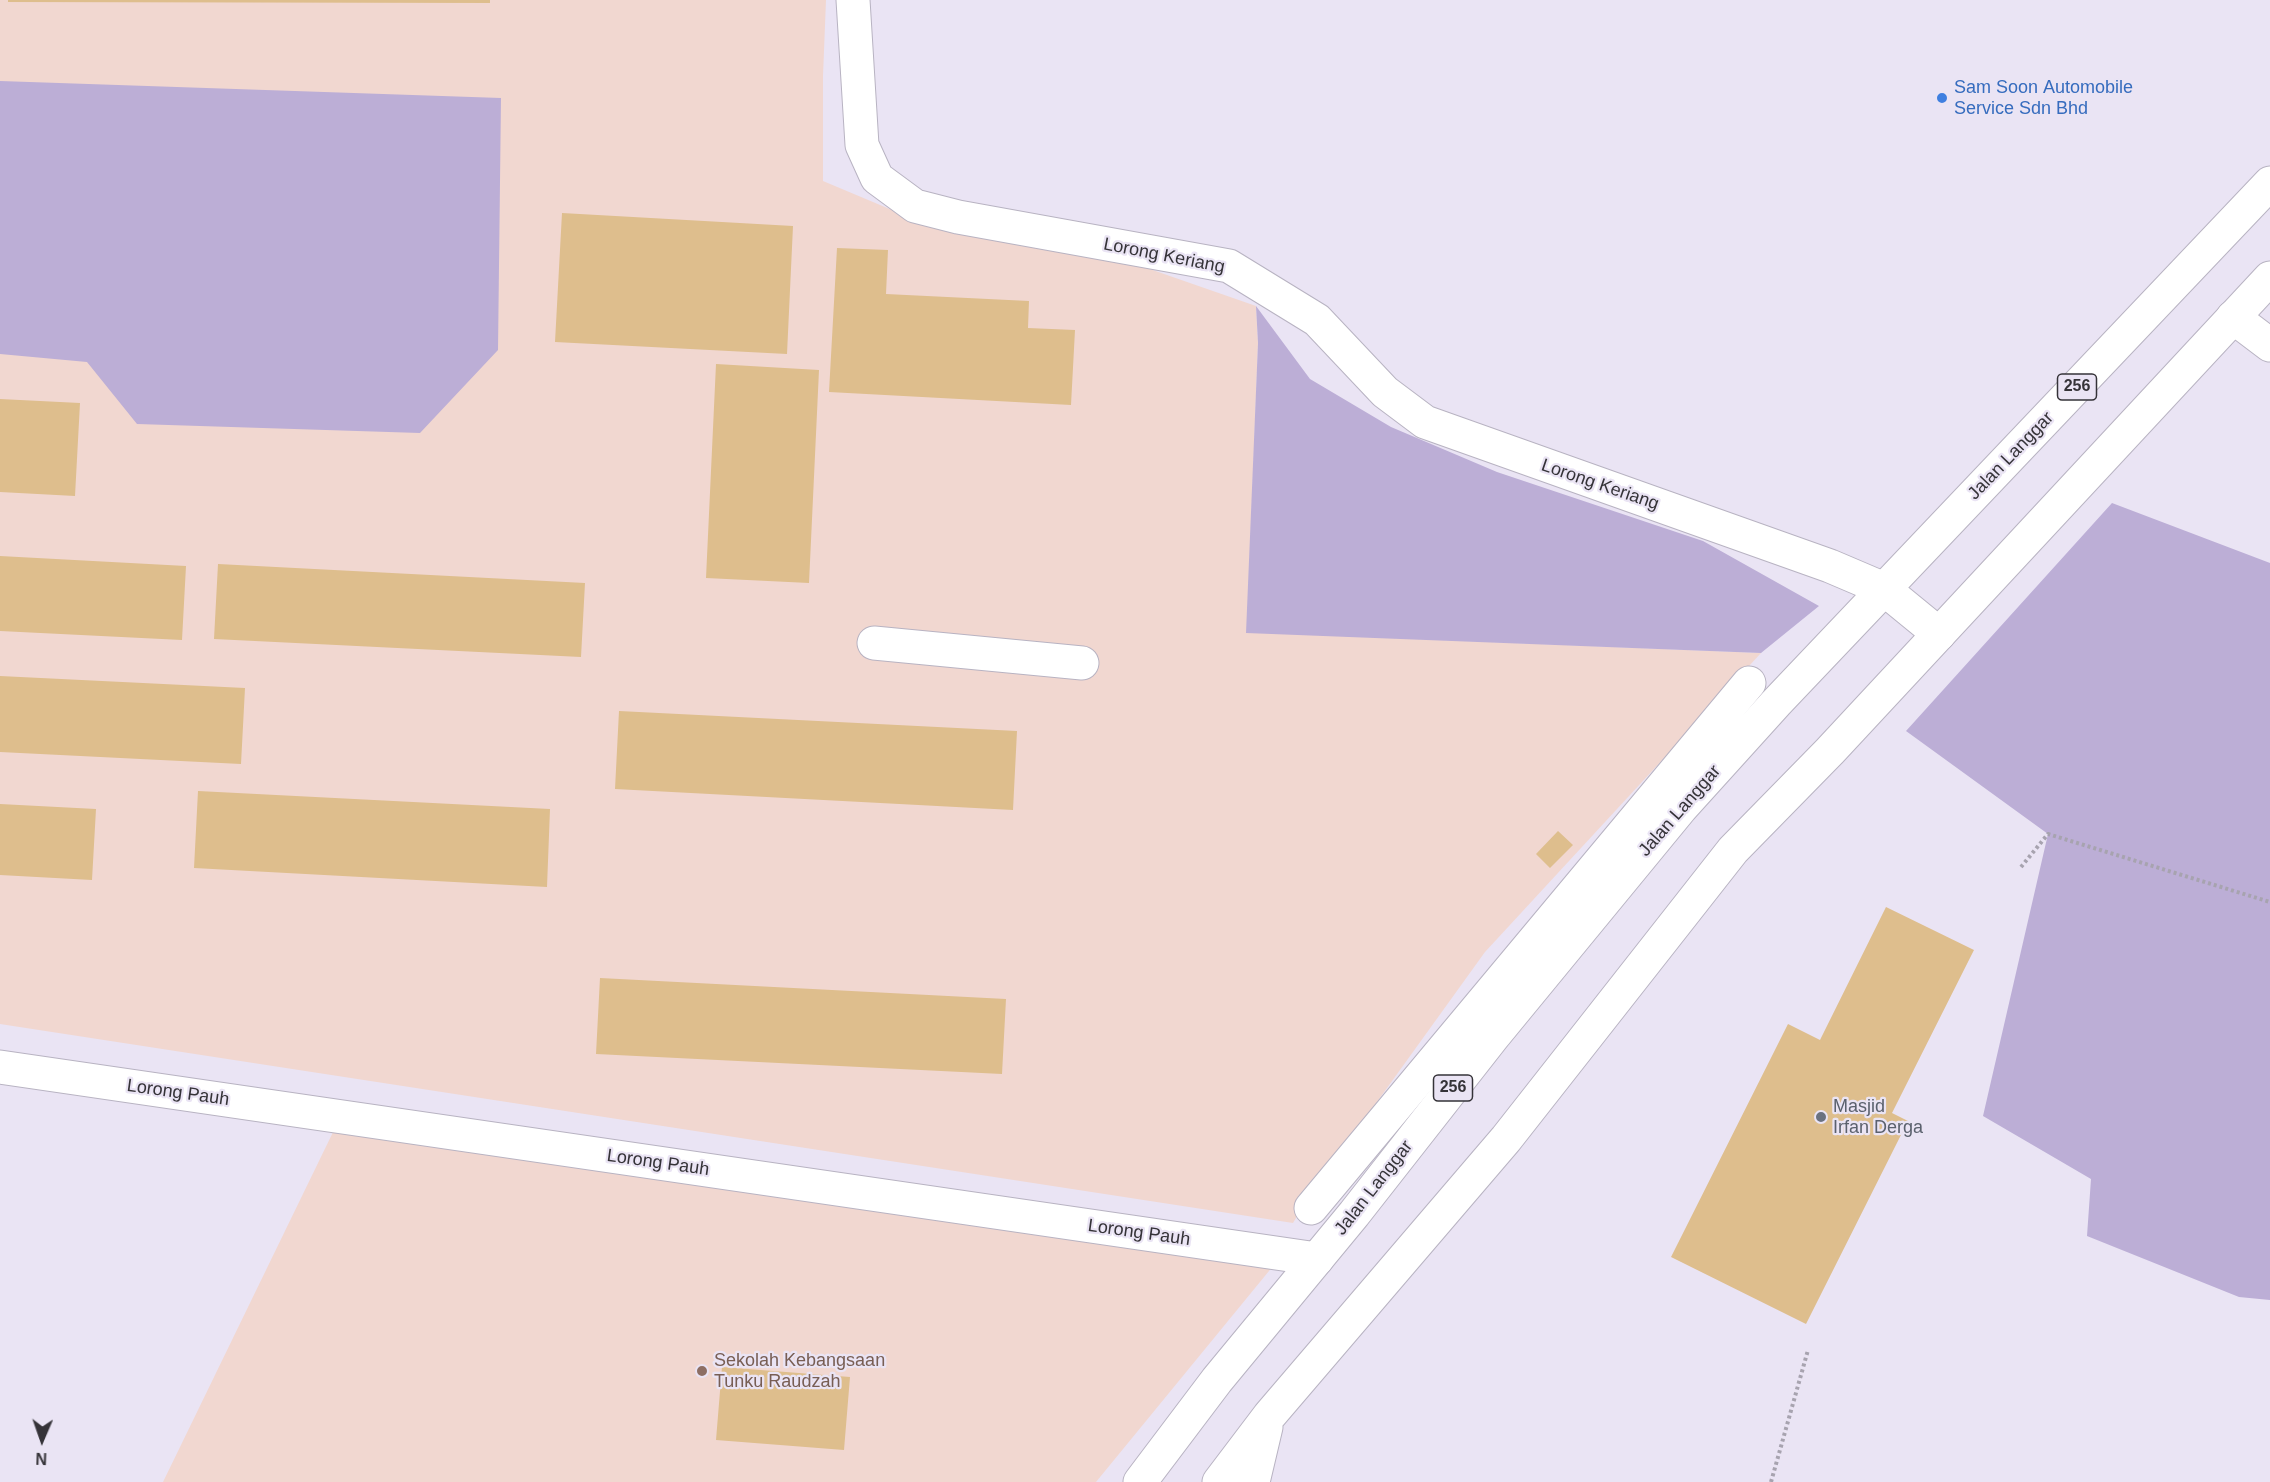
<!DOCTYPE html>
<html>
<head>
<meta charset="utf-8">
<style>
	body { margin:0 }
	#map { position:relative; width:2270px; height:1482px; overflow:hidden; background:#eae4f4; font-family:Arial,sans-serif }
	canvas { display:block }
	.north { position:absolute; left:12px; top:1410px; width:60px; height:60px; -webkit-text-stroke:4px #eae4f4; paint-order:stroke; rotate:182deg; font-size:16px; font-weight:700; line-height:24px; text-align:center; color:#353338 }
	.north::after { content:''; display:block; margin:auto; width:21px; height:27px; background:#353338; clip-path:polygon(50% 0,100% 100%,50% 72%,0 100%) }
</style>
</head>
<body>
<div id="map">
<canvas width="2270" height="1482"></canvas>
<div class="north">N</div>
</div>
<script>
const ctx = document.querySelector('canvas').getContext('2d');
ctx.lineJoin = 'round';
function paint(path, color) { ctx.fillStyle = color; ctx.fill(path, 'evenodd'); }
const shape = rows => new Path2D(rows.map(r => 'M' + r).join(''));
function stroke(path, color, width, dash) { ctx.strokeStyle = color; ctx.lineWidth = width; ctx.lineCap = dash ? 'butt' : 'round'; ctx.setLineDash(dash || []); ctx.stroke(path); }
function label(font, color, halo, rows, align = 'center') {
  ctx.font = font + ' Arial,sans-serif'; ctx.lineWidth = 4.5; ctx.setLineDash([]); ctx.textBaseline = 'middle'; ctx.strokeStyle = halo; ctx.fillStyle = color; for (const [text, x, y, turn = 0] of rows) {
    ctx.save(); ctx.translate(x, y); ctx.rotate((+turn || 0) * Math.PI / 180); ctx.textAlign = isNaN(turn) ? turn : align; if (halo) ctx.strokeText(text, 0, 0); ctx.fillText(text, 0, 0); ctx.restore();
  }
}
paint(shape([
	[0,0,826,0,823,76,823,181,892,210,1144,267,1256,306,1258,343,1247,632,1761,653,1485,952,1307,1199,1293,1223,0,1024],
	[336,1126,1278,1260,1096,1482,163,1482]
]), '#f1d7d0');
paint(shape([
	[0,81,501,98,498,350,420,433,137,424,87,362,0,354],
	[1256,306,1310,379,1391,427,1497,472,1703,541,1819,606,1761,653,1246,633,1258,343],
	[2112,503,2270,563,2270,1300,2239,1297,2087,1236,2091,1179,1983,1116,2048,834,1906,731]
]), '#bcaed6');
paint(shape([
	[8,0,490,0,490,3,8,2],
	[562,213,793,226,787,354,555,342],
	[837,248,888,250,886,294,1029,301,1028,328,1075,330,1071,405,829,392],
	[716,364,819,370,809,583,706,578],
	[0,399,80,403,75,496,0,492],
	[0,556,186,566,182,640,0,631],
	[218,564,585,583,581,657,214,639],
	[0,676,245,688,241,764,0,752],
	[619,711,1017,731,1013,810,615,789],
	[198,791,550,809,547,887,194,868],
	[0,804,96,809,92,880,0,875],
	[1558,831,1573,845,1550,868,1536,854],
	[1886,907,1974,950,1892,1113,1908,1121,1806,1324,1671,1257,1788,1024,1820,1040],
	[600,978,1006,999,1002,1074,596,1054],
	[722,1367,850,1377,844,1450,716,1440]
]), '#debe8d');
const minor = shape([
	[853,0,862,145,877,178,915,206,958,217,1229,266,1317,320,1385,392,1425,422,1830,566,1884,589,1939,634],
	[2233,317,2270,345],
	[874,643,1082,663],
	[0,1067,1317,1259],
	[1311,1208,1749,683]
]);
const major = shape([
	[1140,1482,1217,1380,1354,1214,1492,1038,1681,808,1776,703,2270,183],
	[1219,1482,1269,1416,1506,1139,1733,850,1830,751,2270,278],
	[1253,1482,1266,1427]
]);
stroke(minor, '#b8b3c2', 35);
stroke(major, '#b8b3c2', 35);
stroke(shape([
	[2021,867,2048,834,2270,902],
	[1771,1482,1808,1350]
]), '#a7a3af', 4, [3, 3]);
stroke(minor, '#fff', 33);
stroke(major, '#fff', 33);
for (const [x, y, r, color] of [
	[1942,98,6,"#3f7fe0"],
	[1821,1117,6,"#6b7280"],
	[702,1371,6,"#8d6e63"]
]) { const dot = new Path2D(); dot.arc(x, y, r, 0, 2 * Math.PI); ctx.fillStyle = color; ctx.fill(dot); stroke(dot, '#eae4f4', 2); }
for (const [x, y, w] of [
	[2077,387,39],
	[1453,1088,39]
]) { const box = new Path2D(); box.roundRect(x - w / 2, y - 13, w, 26, 4.5); ctx.fillStyle = '#eae4f4'; ctx.fill(box); stroke(box, '#353338', 1.5); }
label('bold 16px', '#353338', null, [
	["256",2077,387],
	["256",1453,1088]
]);
label('18px', '#366cbe', '#eae4f4', [
	["Sam Soon Automobile",1954,88],
	["Service Sdn Bhd",1954,109]
], 'left');
label('18px', '#353338', '#eae4f4', [
	["Lorong Keriang",1164,256,11],
	["Jalan Langgar",2011,456,-46],
	["Lorong Keriang",1600,485,19],
	["Jalan Langgar",1680,811,-49],
	["Lorong Pauh",178,1093,8],
	["Lorong Pauh",658,1163,8],
	["Jalan Langgar",1374,1188,-52],
	["Lorong Pauh",1139,1233,8]
]);
label('18px', '#5b616d', '#eae4f4', [
	["Masjid",1833,1107],
	["Irfan Derga",1833,1128]
], 'left');
label('18px', '#785e54', '#eae4f4', [
	["Sekolah Kebangsaan",714,1361],
	["Tunku Raudzah",714,1382]
], 'left');
</script>
</body>
</html>
